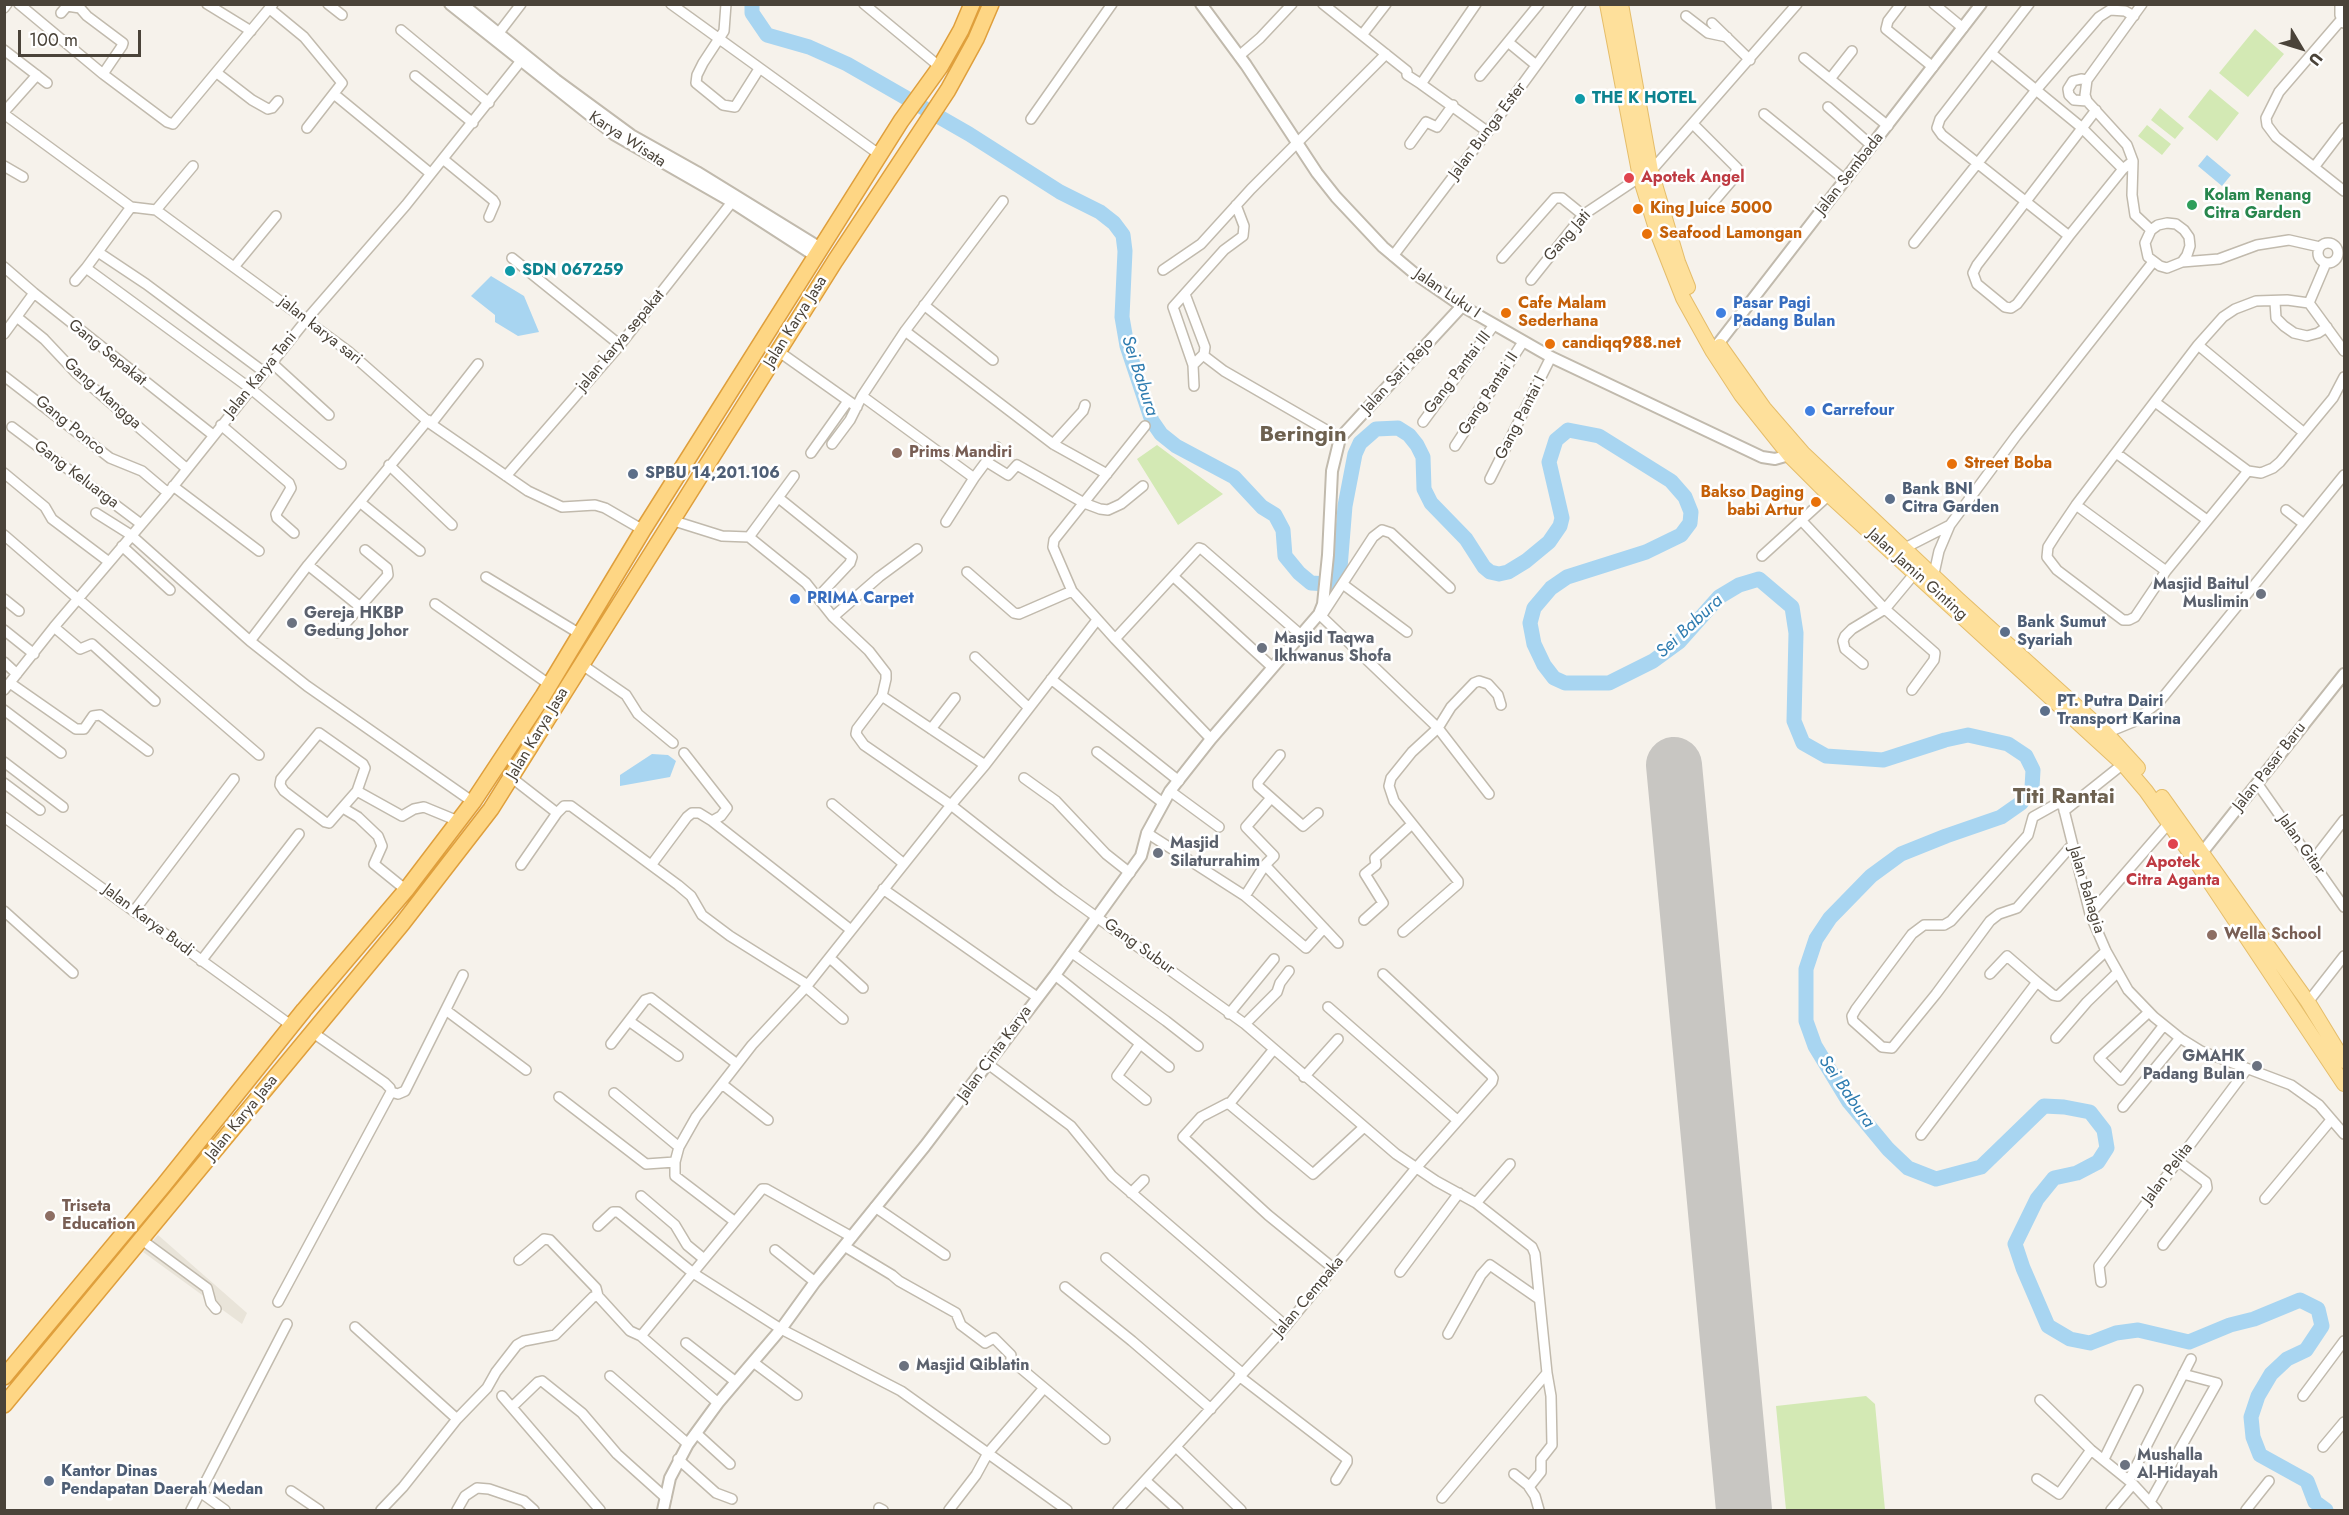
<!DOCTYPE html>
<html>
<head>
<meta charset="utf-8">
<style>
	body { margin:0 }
	#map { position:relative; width:2349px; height:1515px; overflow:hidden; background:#f6f2eb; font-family:Jost,sans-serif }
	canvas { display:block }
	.frame { position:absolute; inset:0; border:6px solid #4a4339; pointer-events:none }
	.north { position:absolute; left:2271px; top:18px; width:60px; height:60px; -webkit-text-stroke:4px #fff; paint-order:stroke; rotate:128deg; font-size:16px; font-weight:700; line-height:24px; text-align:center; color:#4a4339 }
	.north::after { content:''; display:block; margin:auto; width:21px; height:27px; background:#4a4339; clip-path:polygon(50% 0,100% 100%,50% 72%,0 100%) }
	.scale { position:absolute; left:18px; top:30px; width:123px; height:27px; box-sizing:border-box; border:3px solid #4a4339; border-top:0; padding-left:8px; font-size:18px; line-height:21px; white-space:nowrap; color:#4a4339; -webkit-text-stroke:4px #fff; paint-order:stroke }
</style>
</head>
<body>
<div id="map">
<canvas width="2349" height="1515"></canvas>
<div class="frame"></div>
<div class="north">U</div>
<div class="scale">100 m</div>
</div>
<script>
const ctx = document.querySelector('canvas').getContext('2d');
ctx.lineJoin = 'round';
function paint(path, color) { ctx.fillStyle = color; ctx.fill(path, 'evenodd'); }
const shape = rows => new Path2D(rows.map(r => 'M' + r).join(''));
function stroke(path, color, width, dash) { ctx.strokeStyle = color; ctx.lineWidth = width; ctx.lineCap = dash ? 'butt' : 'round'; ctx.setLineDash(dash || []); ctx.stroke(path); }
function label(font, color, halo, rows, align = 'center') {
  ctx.font = font + ' Jost,sans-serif'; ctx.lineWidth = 5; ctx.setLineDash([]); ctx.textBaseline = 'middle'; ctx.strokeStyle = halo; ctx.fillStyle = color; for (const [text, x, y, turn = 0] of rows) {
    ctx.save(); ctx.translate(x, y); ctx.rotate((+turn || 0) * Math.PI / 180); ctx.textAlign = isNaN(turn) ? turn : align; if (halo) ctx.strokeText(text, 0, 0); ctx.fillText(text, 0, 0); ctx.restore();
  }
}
paint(shape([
	[158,1235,247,1313,242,1324,143,1252]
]), '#e9e4d9');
paint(shape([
	[2255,29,2284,54,2248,97,2219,73],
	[2210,89,2239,113,2217,141,2188,117],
	[2160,108,2184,128,2175,139,2151,120],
	[2147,125,2171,144,2162,155,2138,136],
	[1157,445,1223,494,1178,525,1137,459],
	[1866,1396,1875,1404,1885,1510,1786,1510,1776,1406]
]), '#d3e9b4');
paint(shape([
	[2207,155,2231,175,2222,186,2198,166],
	[491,276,524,296,539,332,518,336,495,322,495,315,471,296],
	[652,754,668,755,676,761,670,777,620,786,620,775]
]), '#a8d5f1');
stroke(shape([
	[752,4,752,13,767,35,809,47,847,64,969,134,1060,192,1100,212,1114,223,1123,235,1125,251,1122,317,1127,346,1152,421,1161,434,1176,446,1234,477,1262,507,1275,515,1283,530,1285,556,1299,573,1311,583,1328,584,1334,578,1340,568,1345,506,1355,454,1360,443,1376,429,1398,428,1409,435,1417,445,1423,457,1424,489,1431,503,1466,539,1484,567,1490,572,1499,574,1508,572,1526,561,1549,542,1560,526,1562,518,1549,462,1556,440,1568,430,1599,436,1671,481,1685,497,1691,512,1690,523,1681,535,1646,552,1567,577,1551,588,1534,608,1530,623,1534,644,1544,665,1554,678,1565,683,1609,683,1653,661,1679,642,1719,597,1739,585,1759,579,1792,607,1796,633,1794,721,1803,743,1826,756,1883,760,1945,740,1968,735,2008,744,2026,756,2033,770,2032,788,2021,803,2001,817,1946,836,1901,854,1871,876,1830,918,1816,939,1806,969,1806,1021,1815,1046,1849,1102,1888,1149,1908,1168,1936,1179,1981,1167,2044,1106,2064,1107,2090,1112,2104,1130,2107,1148,2098,1162,2077,1173,2054,1178,2037,1199,2015,1244,2023,1268,2048,1326,2070,1339,2090,1343,2116,1333,2138,1330,2189,1342,2230,1325,2254,1319,2300,1300,2318,1309,2322,1326,2306,1350,2287,1359,2271,1374,2258,1396,2251,1417,2253,1437,2260,1455,2307,1481,2315,1502,2326,1510]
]), '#a8d5f1', 15);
stroke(shape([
	[1674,765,1744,1510]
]), '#c8c6c2', 56);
const minor = shape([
	[19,4,103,74],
	[207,4,251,31],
	[328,4,342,15],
	[671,4,880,155],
	[726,4,724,31,703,63,697,75,696,83,723,105,735,107,759,69],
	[864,4,940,67],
	[1323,4,1407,71,1407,75,1421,84],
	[1476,4,1421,84,1488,132],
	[1901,4,1888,21,1886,29,1933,67],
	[1934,4,1963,28],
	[2029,4,1940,119,1937,128,1942,135,2069,236],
	[2142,4,2087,80,2085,95,2087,101,2127,145,2133,161,2132,195,2135,215,2151,230],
	[2340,4,2340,15,2344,23],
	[4,8,7,4],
	[270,9,304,37,342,83,307,128],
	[61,13,67,6,80,8,87,16,123,43,122,46,103,74,167,122,173,124,273,4],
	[1686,16,1708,33,1727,37],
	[2341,20,2279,92,2266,118,2267,125,2276,137,2344,191],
	[1712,23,1750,60],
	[401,30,489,103],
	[498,34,521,4],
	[1362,35,1386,4],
	[1508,42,1536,65],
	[4,50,47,83],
	[1991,53,2081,127,2123,169],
	[1239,56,1260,38,1292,4],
	[1804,58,1888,126],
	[217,73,252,100,268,109,272,108,278,101],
	[415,76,473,123],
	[1480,76,1539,4],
	[1830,79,1852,51],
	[334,94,430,173],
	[2087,101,2074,100,2069,95,2068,89,2073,81,2081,79,2087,80],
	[1828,107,1872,146],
	[2096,110,1977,265,1973,273,1977,284,2005,307,2011,308,2017,304,2069,236,2123,169,2133,161],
	[4,112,37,75],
	[4,114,131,207,156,210,348,351,431,424,528,491,562,507,595,505,605,508,643,530],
	[1764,114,1845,180],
	[1031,119,1112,4],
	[1693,124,1737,168,1733,179,1710,206],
	[1410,144,1426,122,1437,127,1453,105],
	[443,159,493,200,495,203,489,217],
	[4,166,23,177],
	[2315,166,2344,128],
	[1651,171,1797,4],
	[131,207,86,268,251,389,341,464],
	[156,210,193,166],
	[1914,243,2036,90,2099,17,2110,10,2125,11,2134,16],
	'2318 253a10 10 0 1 1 20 0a10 10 0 1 1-20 0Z',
	[98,252,146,284,264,372],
	[1393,256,1503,111,1581,4],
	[512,258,620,345],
	[1502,258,1555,198,1562,198,1583,215],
	[2182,262,2187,255,2190,246,2189,237,2184,230,2176,224,2167,223,2158,225,2151,230,2145,243,2148,257,2160,266,2167,268,2182,262,2219,259,2257,245,2289,240,2320,247],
	[2326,263,2309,303,2344,351],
	[4,267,34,293,213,435],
	[234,267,276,216],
	[1163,270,1201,244,1251,189,1386,54],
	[1531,280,1583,215,1640,177],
	[75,281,86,268],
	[1185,294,1205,347,1204,354,1193,365,1194,386],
	[2275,302,2276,318,2284,326,2294,333,2307,336,2318,333,2327,327],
	[924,305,993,360],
	[18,318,44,339,76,373,187,469],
	[905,331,1053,444,1107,474],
	[4,334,34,293],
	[2198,345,2303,432],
	[778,351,857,407],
	[1203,355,1224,371,1340,438],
	[272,363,329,415],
	[1193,365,1173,307,1224,250,1243,236,1244,226,1236,205],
	[4,376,110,458,142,471,168,493],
	[862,396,974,478],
	[2155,402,2248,471,2261,473,2273,468,2280,462,2333,398,2344,377],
	[1423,422,1494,325],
	[431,424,478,364],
	[221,425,289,483,291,488,276,514,277,518,294,533],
	[1145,426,1054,540,1053,547,1072,591,1115,639,1211,739],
	[12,427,141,524],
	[832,444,850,420,862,396,905,331,1003,201],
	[1053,444,1083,411,1085,405],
	[1455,446,1523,342],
	[811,453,848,401],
	[2116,453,2207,520],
	[987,462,1008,475,1017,465,1084,503,1100,509,1108,510,1121,504,1143,486],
	[389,465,452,525],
	[2248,471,2166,571,2135,617,2129,620,2123,620,2057,570,2047,557,2048,547,2055,536,2076,505,2198,345,2223,317,2235,309,2256,301,2287,300,2309,303],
	[4,473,45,507,52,519,109,562],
	[506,476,620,345,732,202],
	[1490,479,1551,357],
	[173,486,259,551],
	[780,499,852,557,850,563,818,597],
	[361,503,420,551],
	[2076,505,2166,571],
	[2286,510,2304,524],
	[96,513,131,535,250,641,307,686,473,802],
	[671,520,722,536,749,537,806,583,833,617,869,651,886,673,886,679,882,696,857,729,856,734,864,745,951,805,1059,890,1245,1024,1396,1154,1436,1181,1476,1203,1532,1247,1535,1254,1547,1373,1442,1498],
	[1801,520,1885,609,1935,653,1934,660,1912,690],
	[946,522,974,478,997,447],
	[4,535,259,755],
	[749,537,794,476],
	[122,546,170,590],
	[1901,550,1950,525],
	[1762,556,1829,495],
	[308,565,359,606],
	[967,572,1014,613,1019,614,1072,591],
	[486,577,580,634],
	[1174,577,1272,667],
	[1933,578,1939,551,1950,525,2016,436,2153,262],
	[1344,585,1407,632],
	[4,599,19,611],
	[435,604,550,685],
	[1319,614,1438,728,1489,794],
	[1322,615,1373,537,1382,530,1391,533,1450,588],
	[833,617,879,577,917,549],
	[54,627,80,649,92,644,155,701],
	[4,630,34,654],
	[337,633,388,575,387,568,365,550],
	[1115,639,1199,548,1202,549,1301,635],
	[250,641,308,565,428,420],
	[975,657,1029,708],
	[4,662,17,674],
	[581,664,626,695,638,714,673,743],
	[1863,664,1845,649,1843,641,1845,636,1852,629,1885,609,1915,573],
	[1051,679,1179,781],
	[10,683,76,729,84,729,93,716,100,715,148,751],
	[4,690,54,627,168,493,307,319,406,205,520,62],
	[882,696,985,765],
	[4,710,61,753],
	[931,729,955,698],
	[319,733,363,764,365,768,357,791,329,823,325,822,284,791,280,785,281,779,319,733],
	[2106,733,2133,722,2159,702,2344,475],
	[1097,752,1163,803],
	[684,753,727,808,721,816,712,821],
	[1280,755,1258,782,1258,786,1303,826,1318,813],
	[4,762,63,807],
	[512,778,557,813],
	[1024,778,1056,801,1106,854,1130,873],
	[4,783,40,810],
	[2257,783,2344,907],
	[357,791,402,816,414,809,424,807,458,821],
	[1170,791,1219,827],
	[832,804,904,864],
	[343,808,358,817,378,836,382,846,374,864,406,890],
	[2064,811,2123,764],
	[4,817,292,1026],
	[1147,833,1245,896,1306,948,1324,928],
	[2072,845,2017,908,1999,914,1990,921,1936,994,1892,1048,1882,1047,1853,1021,1852,1016,1856,1009,1912,934,1924,925,1944,925,1951,921,2028,835,2033,817,2058,803,2063,806,2090,914,2106,951,2128,990,2154,1017,2180,1038,2201,1051,2291,1085,2319,1105,2344,1134],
	[2313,860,2344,820],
	[652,864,687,817,692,813,699,813,712,821,851,930],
	[521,865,557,813,564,806,571,806,678,885,691,896,702,915,730,936,808,985],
	[1265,865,1338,943],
	[883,889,1037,997],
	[1245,896,1265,865,1274,856,1246,827,1271,798],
	[4,911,73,973],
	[134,911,234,779],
	[2090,914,2169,823],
	[1364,920,1383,903,1365,874,1376,865,1375,858,1412,824],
	[1403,932,1458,884,1458,881,1394,801,1389,786,1391,778,1412,752,1438,728,1451,707,1474,683,1479,681,1488,684,1498,695,1501,705],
	[1071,952,1166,1021,1198,1046],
	[830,958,863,988],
	[201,961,299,834],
	[1990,974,2007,956,2037,982],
	[1055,975,1169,1067],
	[806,987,843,1019],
	[2308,1002,2344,956],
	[1328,1007,1457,1120],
	[447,1011,526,1070],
	[2149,1012,2099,1058,2121,1080,2164,1025],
	[1229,1014,1274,959],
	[629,1021,678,1056],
	[1245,1024,1277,992,1280,983,1289,971],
	[312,1032,385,1083,390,1088,391,1092],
	[2056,1038,2087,1002,2117,973],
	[611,1044,645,1000,651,998,737,1064],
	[1140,1044,1117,1076,1146,1100],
	[988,1064,1071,1126,1112,1176,1286,1326],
	[1304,1077,1338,1039],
	[722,1084,768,1120],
	[614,1093,679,1147],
	[559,1097,646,1164,675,1162,679,1147,696,1117,752,1045,806,987,951,805,985,765,1097,620],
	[1230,1103,1274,1049],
	[2123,1107,2180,1038],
	[1921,1135,2037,982,2053,995,2058,996,2106,951],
	[675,1162,675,1176,734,1221],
	[1131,1193,1144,1180],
	[641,1196,675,1225,687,1245,704,1259],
	[2265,1199,2331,1120],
	[1476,1203,1510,1164],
	[875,1207,945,1255],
	[598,1226,613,1212,618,1212,693,1273,781,1329,901,1391,1067,1510],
	[142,1240,207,1288,211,1303,216,1309],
	[2163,1245,2207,1188,2206,1182,2178,1161],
	[844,1246,892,1275,899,1281,956,1313,961,1325,985,1343,994,1338,1011,1355,1011,1360,1105,1439],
	[775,1250,815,1282],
	[1106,1258,1242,1373],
	[519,1260,544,1239,550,1240,596,1288,598,1296,630,1331,641,1336,718,1403],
	[1333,1268,1268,1215,1183,1137,1201,1117,1228,1103,1313,1174,1363,1128],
	[1400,1272,1459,1193],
	[2101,1282,2099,1266,2247,1069],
	[1065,1287,1132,1341,1211,1409],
	[278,1302,391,1092,398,1094,405,1091,463,975],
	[355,1327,457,1419],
	[1448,1334,1481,1275,1490,1265,1539,1299],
	[641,1336,762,1189,766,1189,852,1237],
	[686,1343,736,1382],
	[753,1362,797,1395],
	[610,1376,688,1444],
	[1239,1376,1347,1459,1347,1462,1336,1480],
	[502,1396,600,1510],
	[2303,1396,2344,1341],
	[2040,1400,2091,1450,2133,1484],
	[512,1407,538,1382,542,1381,582,1413,617,1454,666,1498],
	[696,1433,730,1464],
	[2323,1447,2344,1422],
	[1177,1448,1241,1510],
	[678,1459,716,1493,732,1499],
	[2104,1459,2138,1390],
	[1514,1474,1529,1486],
	[2037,1479,2059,1494,2091,1450],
	[2129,1480,2191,1359],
	[1146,1481,1178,1510],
	[291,1491,319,1510],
	[200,1492,225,1510],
	[2150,1502,2217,1383,2183,1374],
	[879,1508,883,1510],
	[191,1510,287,1324],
	[381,1510,403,1487,457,1419,487,1388,496,1372,517,1345,524,1341,555,1335,593,1297,598,1296],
	[457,1510,465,1496,477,1488,489,1489,524,1501,534,1510],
	[949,1510,976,1475,988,1453,1044,1388],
	[1118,1510,1286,1326,1416,1168,1492,1082,1493,1078,1491,1075,1383,974],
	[1539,1510,1535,1496,1529,1487,1541,1472,1541,1459,1552,1445,1551,1396,1547,1373],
	[2111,1510,2133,1484,2157,1510],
	[2246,1510,2269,1481]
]);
const tertiary = shape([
	[450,4,615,135,732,202,817,257],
	[462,4,556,80,631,135,697,172,822,249],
	[1201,4,1246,65,1317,173,1336,197,1383,247,1414,273,1462,306,1551,357,1762,457,1775,459,1789,455],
	[1718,344,1981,4],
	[2197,859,2344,674],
	[663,1510,670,1478,688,1444,718,1403,781,1329,815,1282,925,1146,1055,975,1141,856,1147,833,1170,791,1211,739,1319,614,1323,604,1328,555,1332,471,1340,438,1462,306]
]);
const primary = shape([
	[1607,4,1640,177,1657,232,1683,298,1713,352,1741,395,1789,455,1829,495,2123,764,2146,791,2195,860,2344,1084],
	[1621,4,1651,171,1678,262,1688,287],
	[1720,346,1764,408,1803,453,1958,599,2106,733,2138,768],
	[2162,797,2308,1002,2344,1061]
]);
const trunk = shape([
	[4,1377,163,1186,304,1010,406,890,473,802,543,696,643,530,901,121,940,67,961,30,972,4],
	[4,1405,402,924,491,809,835,261,948,90,976,39,991,4]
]);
stroke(minor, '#c1baad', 12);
stroke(tertiary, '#c1baad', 14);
stroke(primary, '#e5bd6a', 16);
stroke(trunk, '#df9f3c', 18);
stroke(minor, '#fff', 9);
stroke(tertiary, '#fff', 10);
stroke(primary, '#fee09b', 14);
stroke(trunk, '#fed684', 15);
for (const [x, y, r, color] of [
	[1580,99,6,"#0f9aa8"],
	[1629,178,6,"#e0444e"],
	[2192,205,6,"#2e9e5b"],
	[1638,209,6,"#e8710a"],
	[1647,234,6,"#e8710a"],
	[510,271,6,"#0f9aa8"],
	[1506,313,6,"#e8710a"],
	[1721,313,6,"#3f7fe0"],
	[1550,344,6,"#e8710a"],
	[1810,411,6,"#3f7fe0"],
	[897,453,6,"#8d6e63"],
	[1952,464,6,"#e8710a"],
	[633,474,6,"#5c6f8a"],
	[1890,499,6,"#5c6f8a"],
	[1816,502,6,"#e8710a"],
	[2261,594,6,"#6b7280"],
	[795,599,6,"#3f7fe0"],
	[292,623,6,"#6b7280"],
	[2005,632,6,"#5c6f8a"],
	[1262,648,6,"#6b7280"],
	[2045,711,6,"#5c6f8a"],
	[2173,844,6,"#e0444e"],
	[1158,853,6,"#6b7280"],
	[2212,935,6,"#8d6e63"],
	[2257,1066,6,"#6b7280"],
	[50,1216,6,"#8d6e63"],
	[904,1366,6,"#6b7280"],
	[2125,1465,6,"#6b7280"],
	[49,1481,6,"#5c6f8a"]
]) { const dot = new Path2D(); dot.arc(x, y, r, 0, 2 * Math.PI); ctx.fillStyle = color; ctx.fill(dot); stroke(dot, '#fff', 2); }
label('bold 16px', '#0d838f', '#fff', [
	["THE K HOTEL",1592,99],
	["SDN 067259",522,271]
], 'left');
label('16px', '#4a4339', '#fff', [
	["Jalan Bunga Ester",1488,131,-53],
	["Karya Wisata",627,140,33],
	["Jalan Sembada",1850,174,-52],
	["Gang Jati",1568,236,-49],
	["Jalan Luku I",1447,294,34],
	["Jalan Karya Jasa",796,322,-58],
	["jalan karya sari",320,331,38],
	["jalan karya sepakat",621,341,-50],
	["Gang Sepakat",107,353,39],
	["Gang Pantai III",1458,373,-53],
	["Jalan Karya Tani",261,375,-51],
	["Jalan Sari Rejo",1398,376,-47],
	["Gang Mangga",102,394,42],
	["Gang Pantai II",1489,394,-57],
	["Gang Pantai I",1521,418,-63],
	["Gang Ponco",70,426,39],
	["Gang Keluarga",76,475,37],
	["Jalan Jamin Ginting",1917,575,42],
	["Jalan Karya Jasa",538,734,-59],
	["Jalan Pasar Baru",2270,767,-52],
	["Jalan Gitar",2301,845,55],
	["Jalan Bahagia",2086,890,73],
	["Jalan Karya Budi",148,921,37],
	["Gang Subur",1139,947,36],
	["Jalan Cinta Karya",995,1054,-54],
	["Jalan Karya Jasa",242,1118,-51],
	["Jalan Pelita",2168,1174,-53],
	["Jalan Cempaka",1309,1297,-50]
]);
label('bold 16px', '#be3a42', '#fff', [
	["Apotek Angel",1641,178],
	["Apotek",2173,863,"center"],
	["Citra Aganta",2173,881,"center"]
], 'left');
label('bold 16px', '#27864d', '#fff', [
	["Kolam Renang",2204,196],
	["Citra Garden",2204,214]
], 'left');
label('bold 16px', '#c56008', '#fff', [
	["King Juice 5000",1650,209],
	["Seafood Lamongan",1659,234],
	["Cafe Malam",1518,304],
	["Sederhana",1518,322],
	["candiqq988.net",1562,344],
	["Street Boba",1964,464],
	["Bakso Daging",1804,493,"right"],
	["babi Artur",1804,511,"right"]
], 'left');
label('bold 16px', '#366cbe', '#fff', [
	["Pasar Pagi",1733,304],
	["Padang Bulan",1733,322],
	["Carrefour",1822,411],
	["PRIMA Carpet",807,599]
], 'left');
label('bold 16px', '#785e54', '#fff', [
	["Prims Mandiri",909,453],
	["Wella School",2224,935],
	["Triseta",62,1207],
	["Education",62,1225]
], 'left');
label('bold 16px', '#4e5e75', '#fff', [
	["SPBU 14,201.106",645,474],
	["Bank BNI",1902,490],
	["Citra Garden",1902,508],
	["Bank Sumut",2017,623],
	["Syariah",2017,641],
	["PT. Putra Dairi",2057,702],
	["Transport Karina",2057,720],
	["Kantor Dinas",61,1472],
	["Pendapatan Daerah Medan",61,1490]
], 'left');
label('bold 16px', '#5b616d', '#fff', [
	["Masjid Baitul",2249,585,"right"],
	["Muslimin",2249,603,"right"],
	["Gereja HKBP",304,614],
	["Gedung Johor",304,632],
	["Masjid Taqwa",1274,639],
	["Ikhwanus Shofa",1274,657],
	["Masjid",1170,844],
	["Silaturrahim",1170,862],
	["GMAHK",2245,1057,"right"],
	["Padang Bulan",2245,1075,"right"],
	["Masjid Qiblatin",916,1366],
	["Mushalla",2137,1456],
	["Al-Hidayah",2137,1474]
], 'left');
label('italic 18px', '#2e7cb0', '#fff', [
	["Sei Babura",1139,376,72],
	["Sei Babura",1690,627,-43],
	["Sei Babura",1846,1092,55]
]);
label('bold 22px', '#6d6150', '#fff', [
	["Beringin",1303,436],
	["Titi Rantai",2064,798]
]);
</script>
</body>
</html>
